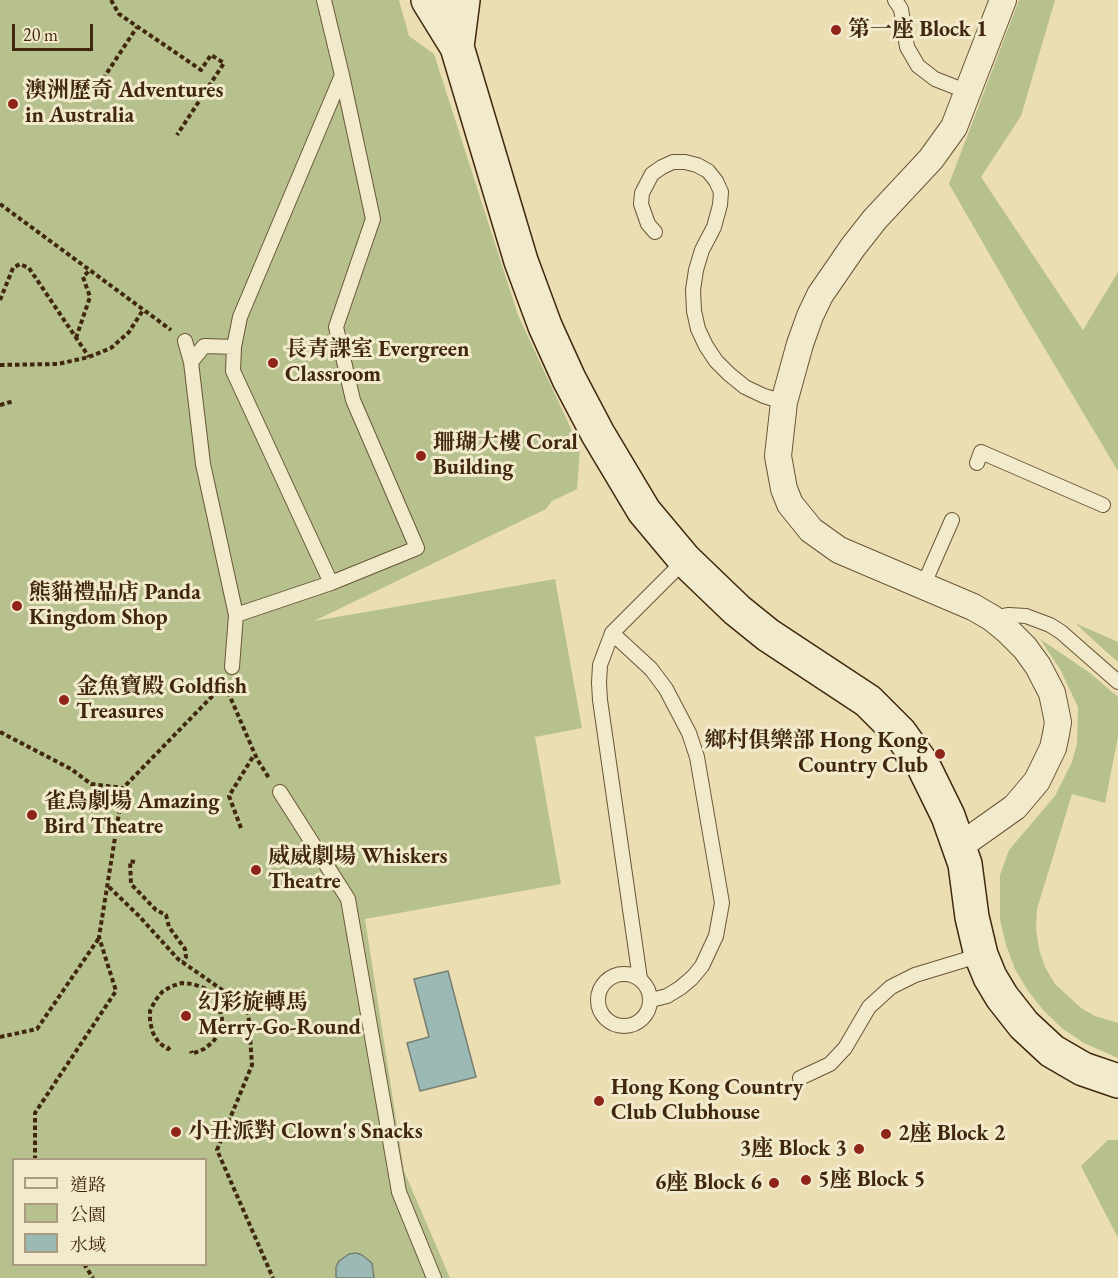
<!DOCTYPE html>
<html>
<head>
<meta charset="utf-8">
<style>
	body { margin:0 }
	#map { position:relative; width:1118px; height:1278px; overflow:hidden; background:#ebdeb2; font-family:"EB Garamond","Noto Serif TC",serif }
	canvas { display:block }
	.legend { position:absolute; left:12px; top:1158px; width:195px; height:108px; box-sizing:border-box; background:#f2eacd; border:2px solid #ab9c81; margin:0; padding:8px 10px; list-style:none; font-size:18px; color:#40270e }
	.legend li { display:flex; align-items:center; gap:12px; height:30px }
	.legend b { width:30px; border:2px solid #ab9c81 }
	.scale { position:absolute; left:12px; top:24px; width:81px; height:27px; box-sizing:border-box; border:3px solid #40270e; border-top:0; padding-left:8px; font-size:18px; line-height:21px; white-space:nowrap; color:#40270e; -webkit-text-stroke:4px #f2eacd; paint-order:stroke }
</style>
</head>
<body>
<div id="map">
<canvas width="1118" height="1278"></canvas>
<ul class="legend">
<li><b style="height:8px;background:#f2eacd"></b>道路</li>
<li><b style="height:16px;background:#b7c18d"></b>公園</li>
<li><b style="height:16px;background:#9bbab5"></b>水域</li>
</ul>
<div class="scale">20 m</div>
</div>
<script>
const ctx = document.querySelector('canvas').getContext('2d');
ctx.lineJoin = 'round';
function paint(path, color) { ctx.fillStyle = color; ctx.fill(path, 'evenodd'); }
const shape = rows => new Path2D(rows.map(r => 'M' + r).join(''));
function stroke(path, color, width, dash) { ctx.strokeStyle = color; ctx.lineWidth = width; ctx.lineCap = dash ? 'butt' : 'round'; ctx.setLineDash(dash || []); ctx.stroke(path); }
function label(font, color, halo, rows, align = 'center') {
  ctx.font = font + ' "EB Garamond","Noto Serif TC",serif'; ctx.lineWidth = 6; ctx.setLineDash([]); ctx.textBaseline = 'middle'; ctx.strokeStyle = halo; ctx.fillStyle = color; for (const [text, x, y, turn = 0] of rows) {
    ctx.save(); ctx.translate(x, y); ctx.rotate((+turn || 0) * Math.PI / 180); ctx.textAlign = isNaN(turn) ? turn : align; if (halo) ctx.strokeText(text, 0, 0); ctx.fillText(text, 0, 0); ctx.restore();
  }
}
paint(shape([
	[0,0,399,0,409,36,434,54,518,315,580,448,577,489,552,501,546,509,314,621,555,579,582,728,535,737,561,884,365,919,404,1171,450,1278,0,1278],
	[14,1160,206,1160,206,1264,14,1264],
	[1019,0,1055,0,1021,116,981,177,1083,330,1118,272,1118,471,1021,309,949,184],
	[1075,623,1118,642,1118,662,1101,647],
	[1040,639,1090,673,1118,697,1118,737,1105,803,1072,794,1037,909,1036,929,1039,949,1045,967,1055,984,1081,1008,1095,1016,1118,1023,1118,1058,1084,1043,1063,1029,1044,1011,1028,991,1015,969,1006,945,1000,920,1000,875,1009,850,1055,796,1072,762,1077,744,1078,707,1060,669],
	[1108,1140,1118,1140,1118,1238,1081,1166]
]), '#b7c18d');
const water = shape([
	[448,971,476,1077,420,1091,407,1043,429,1037,414,979,448,971],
	[356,1253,362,1255,372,1263,374,1278,336,1278,336,1267,339,1261,349,1254,356,1253]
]);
paint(water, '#9bbab5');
stroke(water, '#777f72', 1.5);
const service = shape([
	[895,0,901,9,907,47,918,66,935,79,968,92],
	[655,232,648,224,641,204,642,193,652,174,662,167,673,162,685,162,697,165,708,171,716,181,721,192,720,205,714,227,702,250,696,270,693,290,694,311,698,329,706,346,716,361,729,374,745,387,764,396,784,402],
	[185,341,191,362,203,464,236,615,232,667],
	[191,362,204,346,234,347],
	[977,463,981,452,1103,505],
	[331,583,233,371,234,347,240,317,342,75],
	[923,586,952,520],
	[236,615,331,583,417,548,353,400,336,327,373,219,342,75,324,0],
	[992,618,1009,615,1026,616,1050,625,1061,632,1118,682],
	[612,633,651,669,666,689,689,733,697,757,722,903,716,936,702,966,692,978,680,988,667,996,651,1000],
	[280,792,348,899,399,1192,434,1278],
	'598 1000a26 26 0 1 1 52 0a26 26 0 1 1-52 0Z',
	[640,979,600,700,599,683,600,665,612,633,685,560],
	[800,1078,830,1064,845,1048,869,1007,891,987,915,975,981,955]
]);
const minor = shape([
	[960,846,1015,807,1037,781,1053,748,1056,734,1058,722,1052,693,1038,666,1025,648,1009,632,992,618,973,607,839,550,811,530,790,504,784,489,778,456,784,402,800,344,810,316,820,295,853,247,875,219,931,159,954,127,1003,0]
]);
const secondary = shape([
	[428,0,457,47,521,261,545,326,569,379,598,434,644,511,685,560,737,610,768,635,868,701,900,733,923,765,948,816,965,864,972,917,981,955,990,977,1002,997,1024,1025,1052,1051,1083,1069,1118,1081],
	[457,47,463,0]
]);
stroke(service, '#6b5537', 16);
stroke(minor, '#6b5537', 28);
stroke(secondary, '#40270e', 36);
stroke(shape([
	[111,0,119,14,201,70,211,55,224,63,177,135],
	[103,79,137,27],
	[0,204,171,330],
	[0,300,13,268,20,264,29,268,89,357],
	[76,338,90,297,83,277,89,271],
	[0,365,58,364,89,357,111,348,129,332,143,310],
	[0,405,14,401],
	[60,618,65,631],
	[225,685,257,759,269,778],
	[0,732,71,769,91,784,123,788],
	[241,828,229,796,254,755],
	[135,862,130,861,131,884,156,910,166,915,169,927,185,949,186,957,183,962],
	[109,887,139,916,178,959,248,1008,252,1065,217,1150,273,1278],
	[0,1037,37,1029,99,938],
	[170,1047,168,1049,159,1043,153,1033,150,1022,150,1011,155,1001,162,992,172,986,182,983,193,984,204,988,213,996,219,1007,222,1019,220,1031,213,1042,204,1049,192,1054,191,1051],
	[35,1160,35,1113,116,991,99,937,123,788,224,684],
	[84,1264,93,1278]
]), '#40270e', 4, [4.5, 3]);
stroke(service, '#f2eacd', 14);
stroke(minor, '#f2eacd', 26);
stroke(secondary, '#f2eacd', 33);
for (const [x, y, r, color] of [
	[836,30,6,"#8f2418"],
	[13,104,6,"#8f2418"],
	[273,363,6,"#8f2418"],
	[421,456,6,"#8f2418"],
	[17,606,6,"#8f2418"],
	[64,700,6,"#8f2418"],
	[940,754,6,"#8f2418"],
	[32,815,6,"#8f2418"],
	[256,870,6,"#8f2418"],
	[186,1016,6,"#8f2418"],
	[599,1101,6,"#8f2418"],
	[176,1132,6,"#8f2418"],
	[886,1134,6,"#8f2418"],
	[859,1149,6,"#8f2418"],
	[806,1180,6,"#8f2418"],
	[774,1183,6,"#8f2418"]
]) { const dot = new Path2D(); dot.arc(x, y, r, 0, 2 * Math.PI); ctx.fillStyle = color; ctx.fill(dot); stroke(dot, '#f2eacd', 2); }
label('bold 22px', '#40270e', '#f2eacd', [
	["第一座 Block 1",848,30],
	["澳洲歷奇 Adventures",25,91],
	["in Australia",25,116],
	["長青課室 Evergreen",285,350],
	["Classroom",285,375],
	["珊瑚大樓 Coral",433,443],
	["Building",433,468],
	["熊貓禮品店 Panda",29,593],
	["Kingdom Shop",29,618],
	["金魚寶殿 Goldfish",76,687],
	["Treasures",76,712],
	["鄉村俱樂部 Hong Kong",928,741,"right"],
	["Country Club",928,766,"right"],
	["雀鳥劇場 Amazing",44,802],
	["Bird Theatre",44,827],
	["威威劇場 Whiskers",268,857],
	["Theatre",268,882],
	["幻彩旋轉馬",198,1003],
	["Merry-Go-Round",198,1028],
	["Hong Kong Country",611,1088],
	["Club Clubhouse",611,1113],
	["小丑派對 Clown's Snacks",188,1132],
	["2座 Block 2",898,1134],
	["3座 Block 3",847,1149,"right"],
	["5座 Block 5",818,1180],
	["6座 Block 6",762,1183,"right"]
], 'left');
</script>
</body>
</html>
